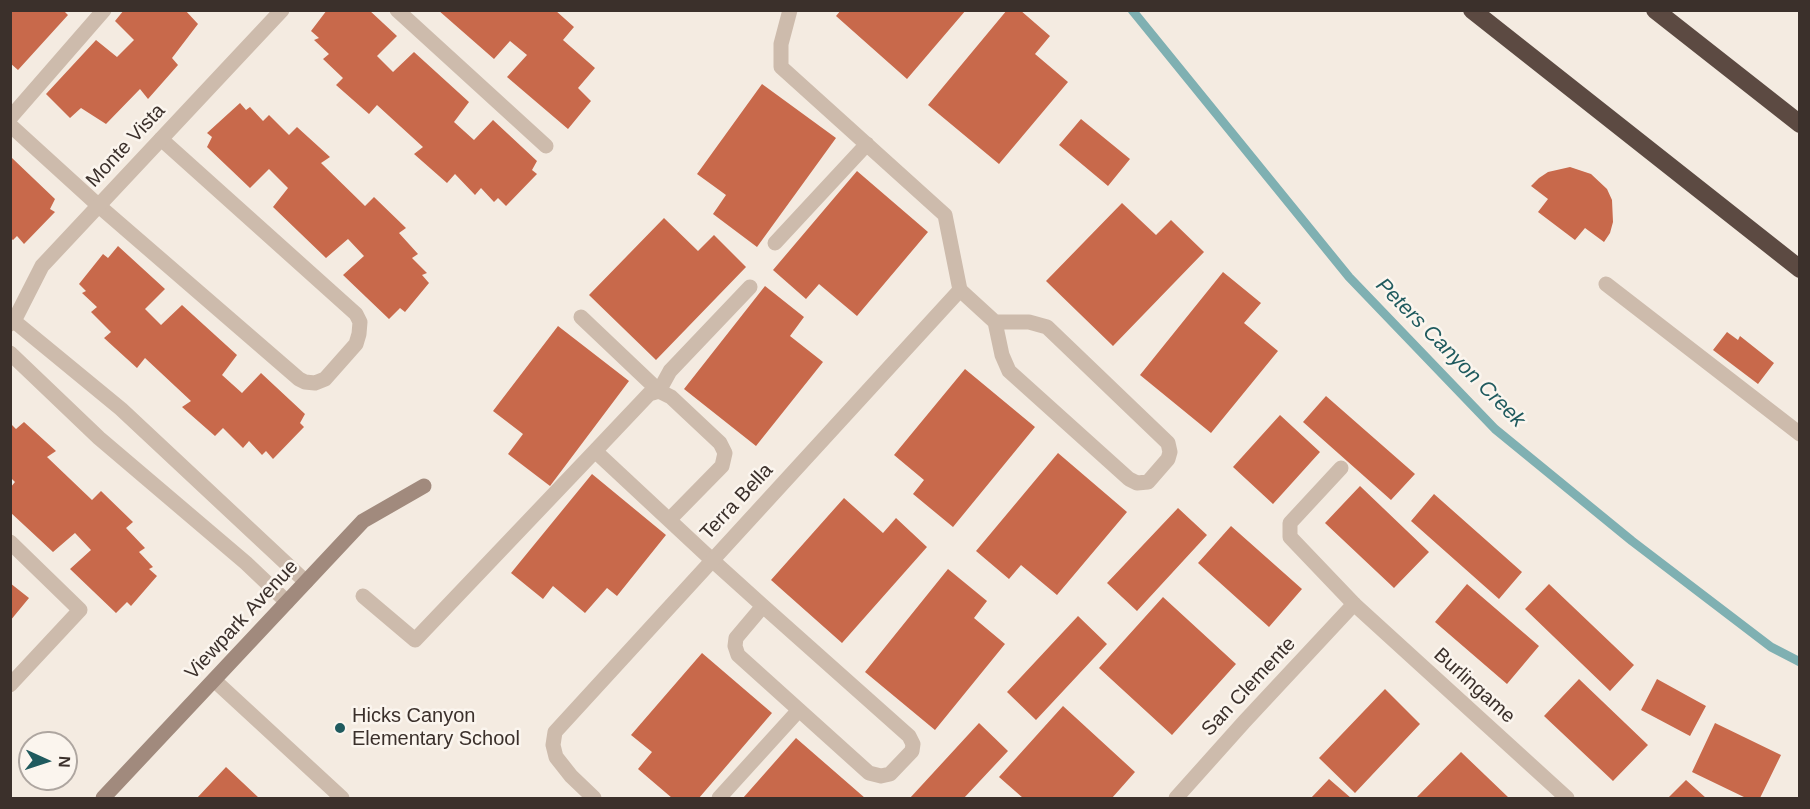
<!DOCTYPE html>
<html>
<head>
<meta charset="utf-8">
<style>
	body { margin:0 }
	#map { position:relative; width:1810px; height:809px; overflow:hidden; background:#f4ebe1; font-family:Arial,sans-serif }
	canvas { display:block }
	.frame { position:absolute; inset:0; border:12px solid #3b302b; pointer-events:none }
	.north { position:absolute; left:18px; top:731px; width:60px; height:60px; box-sizing:border-box; background:#fbf5ee; border:2px solid #aea6a0; border-radius:50%; rotate:93deg; font-size:16px; font-weight:700; line-height:24px; text-align:center; color:#3b302b }
	.north::after { content:''; display:block; margin:auto; width:21px; height:27px; background:#1f5a5e; clip-path:polygon(50% 0,100% 100%,50% 72%,0 100%) }
</style>
</head>
<body>
<div id="map">
<canvas width="1810" height="809"></canvas>
<div class="frame"></div>
<div class="north">N</div>
</div>
<script>
const ctx = document.querySelector('canvas').getContext('2d');
ctx.lineJoin = 'round';
const shape = rows => new Path2D(rows.map(r => 'M' + r).join(''));
function stroke(path, color, width, dash) { ctx.strokeStyle = color; ctx.lineWidth = width; ctx.lineCap = dash ? 'butt' : 'round'; ctx.setLineDash(dash || []); ctx.stroke(path); }
function paint(path, color) { ctx.fillStyle = color; ctx.fill(path, 'evenodd'); }
function label(font, color, halo, rows, align = 'center') {
  ctx.font = font + ' Arial,sans-serif'; ctx.lineWidth = 5; ctx.setLineDash([]); ctx.textBaseline = 'middle'; ctx.strokeStyle = halo; ctx.fillStyle = color; for (const [text, x, y, turn = 0] of rows) {
    ctx.save(); ctx.translate(x, y); ctx.rotate((+turn || 0) * Math.PI / 180); ctx.textAlign = isNaN(turn) ? turn : align; if (halo) ctx.strokeText(text, 0, 0); ctx.fillText(text, 0, 0); ctx.restore();
  }
}
stroke(shape([
	[1132,10,1349,277,1495,429,1632,541,1771,647,1800,662]
]), '#7fb0b2', 9);
paint(shape([
	[10,10,63,10,68,15,18,70,10,63],
	[124,10,185,10,198,24,172,58,178,65,148,99,140,89,106,124,81,108,70,118,46,94,96,40,117,57,134,40,115,21],
	[327,10,369,10,397,36,377,56,393,72,414,52,469,102,454,122,474,140,493,120,537,161,532,170,537,174,506,206,498,198,494,202,481,188,475,195,455,174,447,183,414,154,423,147,377,105,369,114,336,85,343,78,323,59,329,54,314,40,319,38,311,31],
	[438,10,555,10,574,27,563,40,595,68,578,88,591,101,568,129,507,77,527,55,510,41,494,59],
	[841,10,966,10,907,79,836,16],
	[1007,10,1020,10,1050,36,1035,54,1068,82,999,164,928,105],
	[762,84,836,138,757,247,713,214,726,195,697,174],
	[240,103,246,110,250,107,263,121,269,115,289,135,297,127,330,157,321,163,365,206,374,197,406,228,399,233,418,254,412,258,427,273,422,275,429,283,405,312,400,308,389,319,343,275,364,256,348,239,326,258,273,207,288,188,269,169,250,188,207,147,212,137,207,133],
	[1081,119,1130,159,1108,186,1059,145],
	[12,158,55,199,50,209,55,212,24,244,17,236,13,240,10,238],
	[1570,167,1591,174,1607,189,1612,200,1613,222,1610,233,1604,242,1585,228,1575,240,1538,212,1548,199,1531,186,1539,178,1548,172],
	[857,171,928,232,857,316,819,284,806,299,773,270],
	[1122,203,1156,235,1171,220,1204,252,1113,346,1046,281],
	[664,218,698,251,714,235,746,267,656,360,589,295],
	[118,246,165,289,145,309,161,325,182,305,237,355,222,375,242,393,261,373,305,414,300,423,304,427,273,459,266,451,262,455,249,441,243,448,223,428,215,436,182,407,191,401,145,358,137,368,104,338,111,332,91,312,97,307,82,293,86,291,79,284,103,254,108,258],
	[1223,272,1261,303,1244,323,1278,351,1211,433,1140,375],
	[765,286,804,317,790,336,823,362,756,446,684,389],
	[558,326,629,381,550,486,508,454,523,434,493,411],
	[1727,332,1738,340,1740,336,1774,363,1758,384,1713,350],
	[965,369,1035,427,953,527,913,494,924,480,894,455],
	[1326,396,1415,474,1391,500,1303,422],
	[1280,415,1320,452,1273,504,1233,467],
	[24,422,56,451,47,457,92,500,101,491,133,522,126,528,145,548,139,552,153,567,149,569,157,576,131,606,127,602,116,613,70,569,91,550,75,533,53,552,10,512,10,488,15,482,10,477,10,423,16,429],
	[1058,453,1127,512,1057,595,1021,565,1009,579,976,551],
	[592,474,666,535,617,596,607,588,585,613,553,586,543,599,511,573],
	[1360,486,1429,552,1394,588,1325,523],
	[1434,494,1522,572,1499,599,1411,521],
	[844,498,883,533,896,518,927,547,842,643,771,580],
	[1178,508,1207,535,1137,611,1107,583],
	[1231,526,1302,589,1269,627,1198,563],
	[948,569,987,601,974,618,1005,644,935,730,865,672],
	[10,583,29,598,10,621],
	[1467,584,1539,646,1507,684,1435,622],
	[1549,584,1634,665,1610,691,1525,609],
	[1163,597,1236,664,1172,735,1099,668],
	[1078,616,1107,644,1036,720,1007,692],
	[702,653,772,713,699,798,672,798,638,769,652,752,631,735],
	[1579,679,1648,745,1613,781,1544,716],
	[1657,679,1706,706,1690,736,1641,710],
	[1385,689,1420,724,1355,793,1319,758],
	[1063,706,1135,772,1112,798,1023,798,999,777],
	[979,723,1008,751,964,798,910,798],
	[1715,723,1781,755,1760,798,1746,798,1692,772],
	[796,738,865,798,743,798],
	[1461,752,1509,798,1416,798],
	[226,767,259,798,197,798],
	[1329,779,1351,798,1311,798],
	[1686,780,1706,798,1668,798]
]), '#c8694b');
stroke(shape([
	[397,10,546,146],
	[790,10,781,44,781,67,945,215,960,290,995,322,1029,322,1047,327,1168,443,1170,452,1168,459,1148,482,1137,483,1129,479,1009,371,1002,355,995,322],
	[10,118,104,10],
	[10,125,99,206,299,379,305,382,315,383,325,379,356,344,359,334,360,322,356,314,161,139],
	[775,243,867,144],
	[1606,284,1800,434],
	[581,317,659,391,670,371,750,287],
	[595,451,649,394,659,391,671,397,720,443,725,453,722,466,669,520],
	[1341,468,1290,523,1290,537,1354,604],
	[10,542,80,610,10,685],
	[363,596,415,640,595,451,712,560,763,606,909,736,913,744,912,751,890,774,881,776,869,773,738,655,735,646,736,638,763,606],
	[214,680,342,798],
	[719,798,799,710]
]), '#cdbbac', 15);
stroke(shape([
	[14,321,121,409,306,582],
	[10,324,14,321,42,266,282,10],
	[10,353,99,438,246,563,287,602],
	[594,798,571,776,556,757,553,745,555,732,960,290],
	[1176,798,1244,722,1354,604,1567,798]
]), '#cdbbac', 15);
stroke(shape([
	[103,798,363,521,424,486]
]), '#a18a7d', 15);
stroke(shape([
	[1472,10,1800,269],
	[1655,10,1800,124]
]), '#5c4a42', 18);
for (const [x, y, r, color] of [
	[340,728,6,"#1f5a5e"]
]) { const dot = new Path2D(); dot.arc(x, y, r, 0, 2 * Math.PI); ctx.fillStyle = color; ctx.fill(dot); stroke(dot, '#fbf5ee', 2); }
label('20px', '#3b302b', '#fbf5ee', [
	["Monte Vista",126,146,-47],
	["Terra Bella",737,502,-47],
	["Viewpark Avenue",242,620,-47],
	["Burlingame",1474,686,42],
	["San Clemente",1249,687,-47]
]);
label('20px', '#3b302b', '#fbf5ee', [
	["Hicks Canyon",352,716],
	["Elementary School",352,739]
], 'left');
label('italic 21px', '#1f5a5e', '#fbf5ee', [
	["Peters Canyon Creek",1450,353,45]
]);
</script>
</body>
</html>
